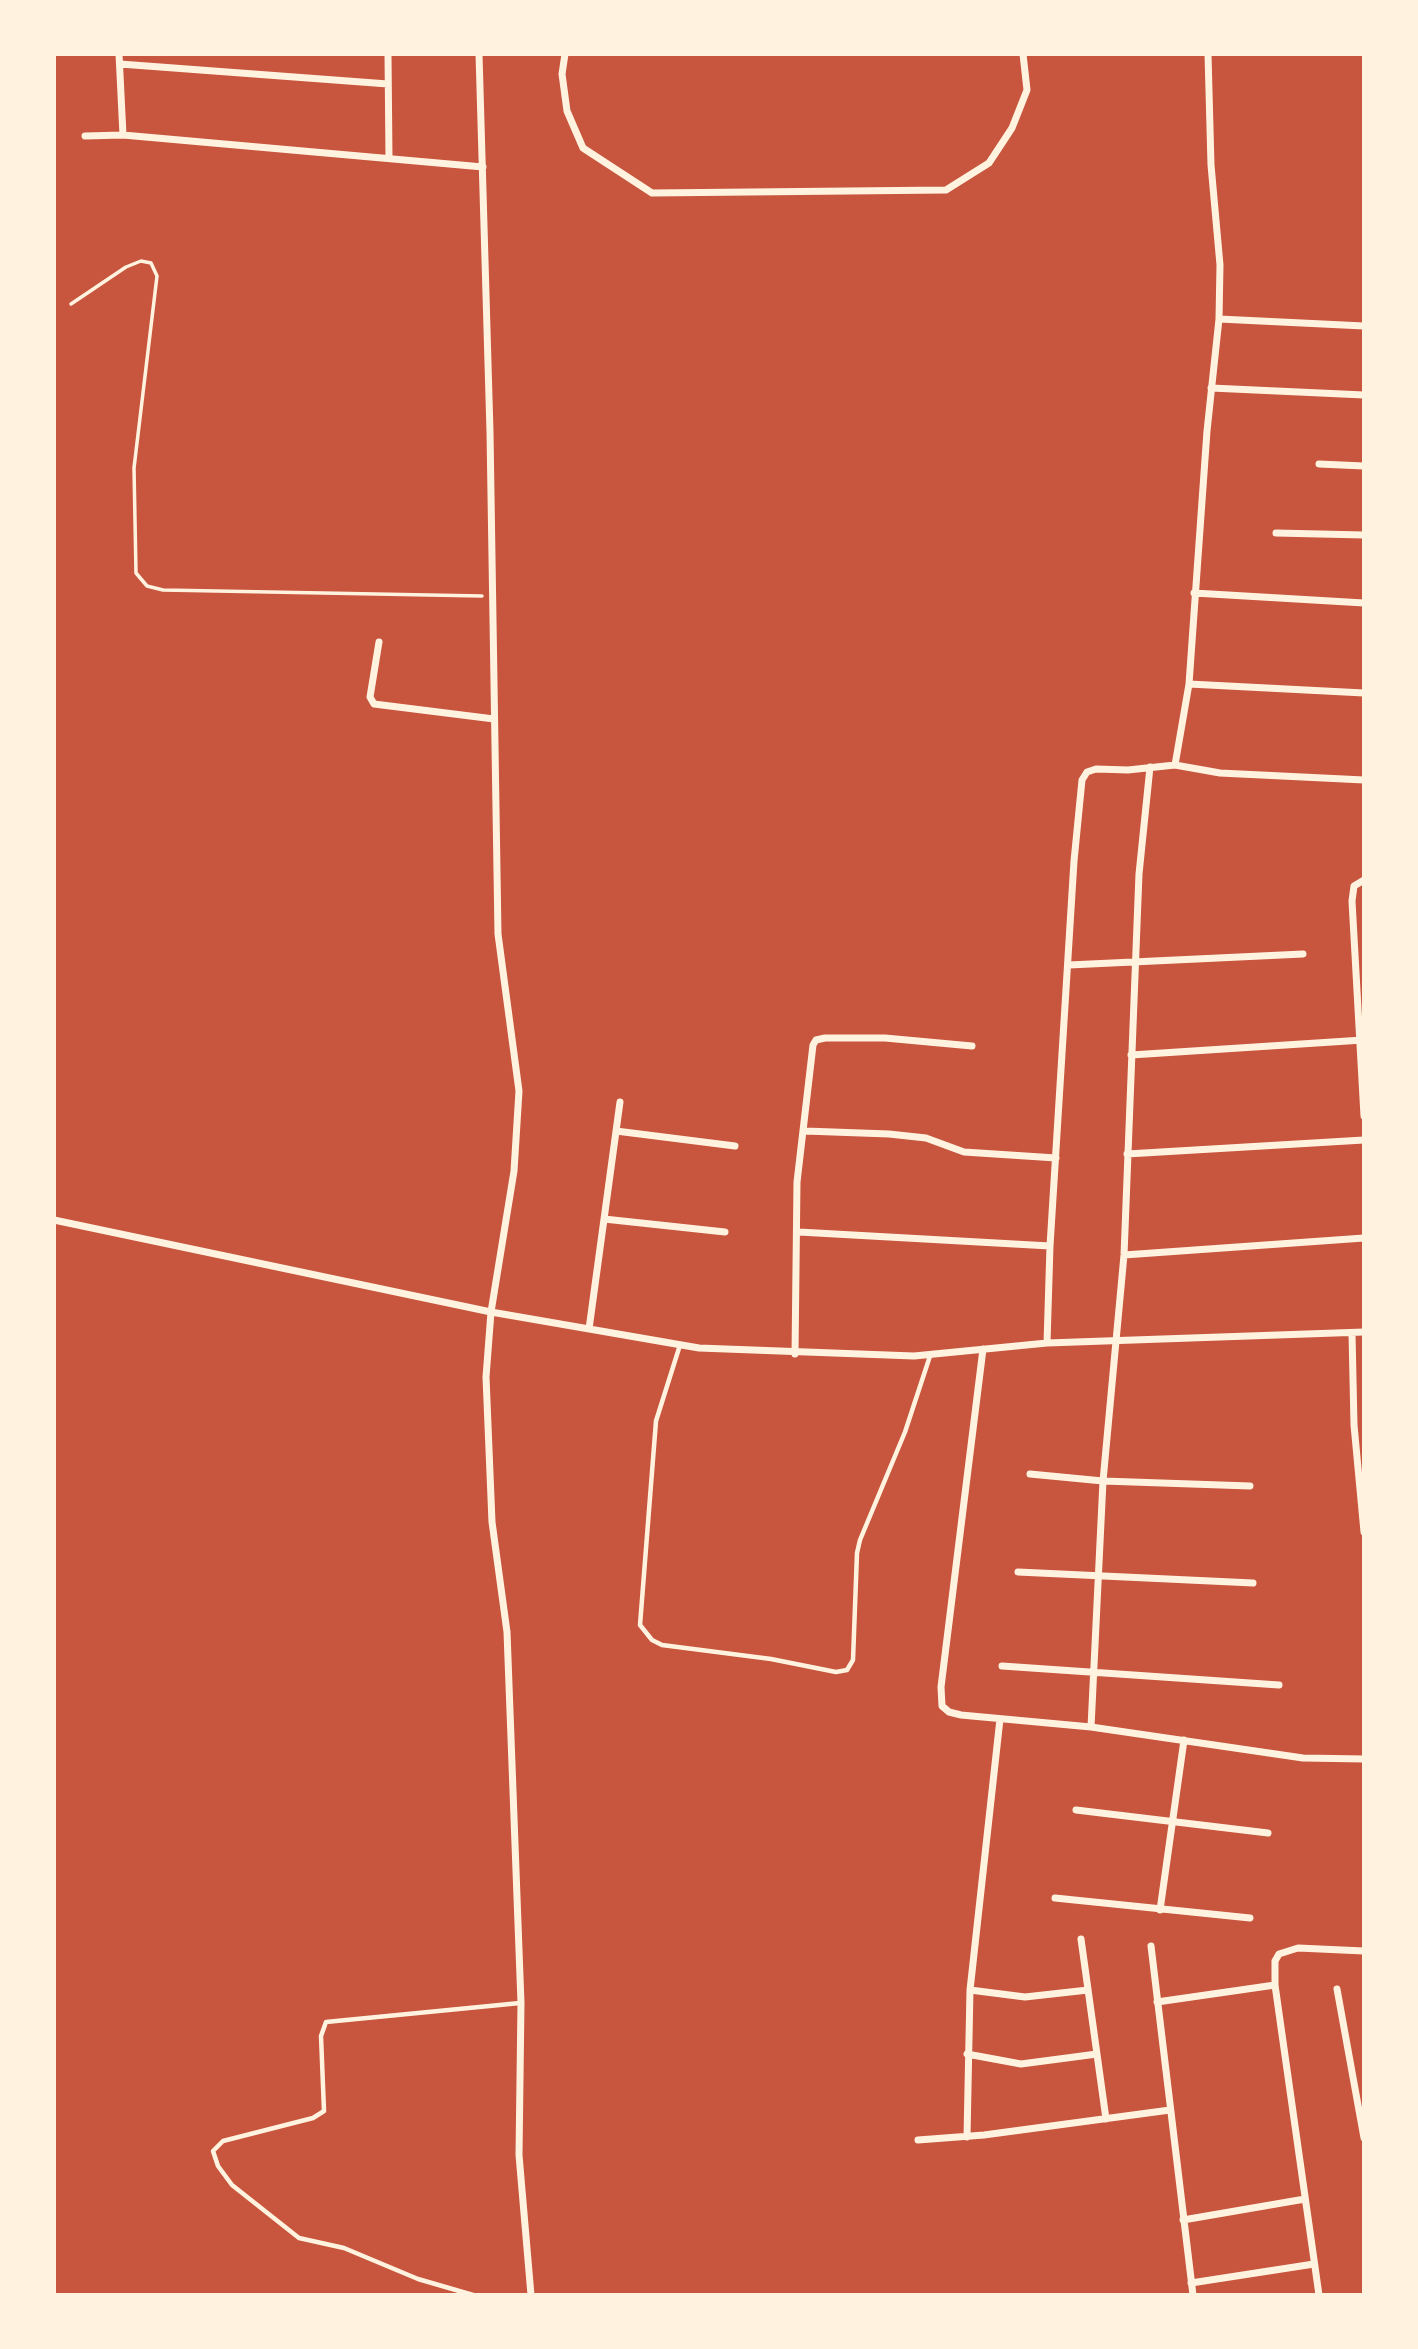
<!DOCTYPE html>
<html>
<head>
<meta charset="utf-8">
<style>
	body { margin:0 }
	#map { position:relative; width:1418px; height:2349px; overflow:hidden; background:#c8553d; font-family:"Zilla Slab",serif }
	canvas { display:block }
	.frame { position:absolute; inset:0; border:56px solid #fff3e0; pointer-events:none }
</style>
</head>
<body>
<div id="map">
<canvas width="1418" height="2349"></canvas>
<div class="frame"></div>
</div>
<script>
const ctx = document.querySelector('canvas').getContext('2d');
ctx.lineJoin = 'round';
const shape = rows => new Path2D(rows.map(r => 'M' + r).join(''));
function stroke(path, color, width, dash) { ctx.strokeStyle = color; ctx.lineWidth = width; ctx.lineCap = dash ? 'butt' : 'round'; ctx.setLineDash(dash || []); ctx.stroke(path); }
stroke(shape([
	[71,304,126,267,141,261,151,263,157,276,134,468,136,573,147,586,163,590,482,596]
]), '#fff3e0', 3.5);
stroke(shape([
	[680,1345,656,1421,640,1625,652,1640,662,1645,771,1659,836,1672,847,1670,853,1660,857,1553,860,1540,905,1432,930,1356],
	[473,2295,418,2279,344,2248,299,2238,232,2185,218,2166,213,2151,223,2141,313,2118,324,2111,321,2036,326,2022,520,2003]
]), '#fff3e0', 4.5);
stroke(shape([
	[119,54,123,135],
	[388,54,389,158],
	[479,54,490,432,498,934,519,1091,514,1171,491,1312,486,1377,492,1522,507,1632,521,2003,519,2155,531,2295],
	[565,54,562,74,567,111,583,148,652,193,946,190,989,163,1012,128,1027,90,1023,54],
	[120,64,388,84],
	[85,136,123,135,483,167],
	[1219,319,1364,326],
	[1211,388,1364,395],
	[1319,464,1364,466],
	[1276,533,1364,535],
	[1194,593,1364,603],
	[379,642,370,697,374,704,494,719],
	[1189,684,1364,693],
	[1175,765,1189,684,1207,431,1219,319,1220,265,1211,165,1208,54],
	[1364,880,1354,886,1352,901,1364,1116],
	[1069,965,1303,954],
	[1131,1055,1363,1040],
	[616,1131,735,1146],
	[805,1131,889,1134,926,1138,964,1152,1056,1158],
	[1127,1154,1364,1140],
	[604,1219,725,1232],
	[54,1220,491,1312,699,1348,914,1356,1047,1343,1364,1332],
	[799,1232,1050,1246],
	[1124,1255,1364,1238],
	[589,1329,620,1102],
	[1352,1333,1354,1425,1364,1532],
	[1047,1343,1050,1246,1074,861,1082,780,1087,772,1096,769,1128,770,1175,765,1220,773,1364,780],
	[983,1349,941,1687,942,1706,949,1712,961,1715,1091,1727,1303,1758,1364,1759],
	[795,1354,797,1182,813,1045,816,1040,825,1038,885,1038,972,1046],
	[1030,1474,1103,1481,1250,1486],
	[1018,1572,1253,1583],
	[1002,1666,1279,1685],
	[1091,1727,1103,1481,1124,1255,1139,874,1150,767],
	[1076,1810,1268,1833],
	[1055,1898,1250,1918],
	[1160,1910,1184,1740],
	[1081,1939,1106,2119],
	[1151,1946,1193,2295],
	[1337,1989,1364,2138],
	[970,1990,1025,1997,1088,1990],
	[1157,2002,1275,1985],
	[967,2054,1021,2064,1097,2054],
	[967,2137,970,1990,1000,1719],
	[918,2140,984,2135,1170,2110],
	[1183,2220,1305,2199],
	[1191,2283,1314,2264],
	[1319,2295,1275,1985,1275,1961,1279,1954,1298,1948,1364,1951]
]), '#fff3e0', 7);
</script>
</body>
</html>
